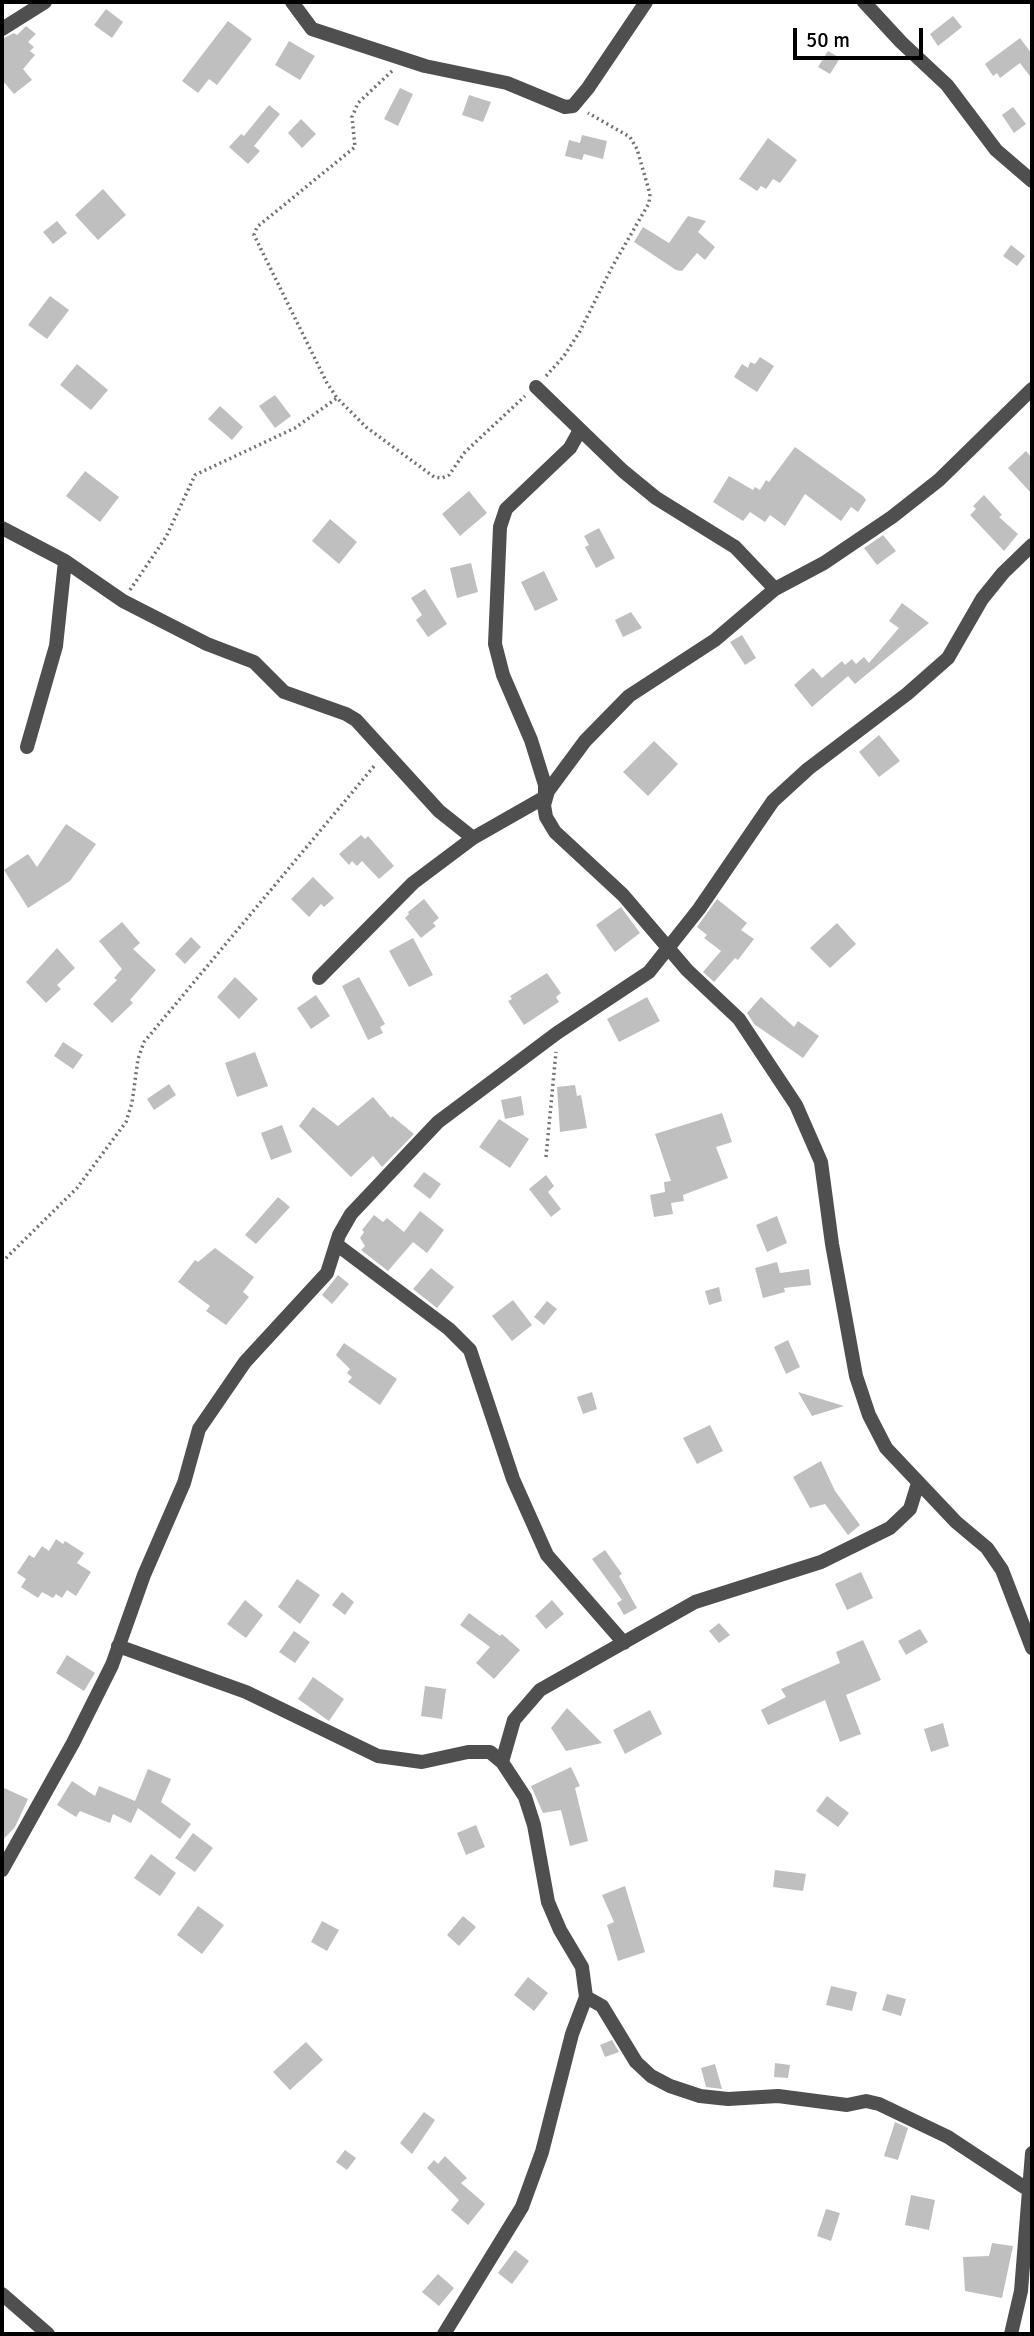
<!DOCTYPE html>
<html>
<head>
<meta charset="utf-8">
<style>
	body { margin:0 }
	#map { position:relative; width:1034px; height:2336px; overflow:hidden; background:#fff; font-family:Signika,sans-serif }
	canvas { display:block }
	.frame { position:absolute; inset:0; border:4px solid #000; pointer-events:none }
	.scale { position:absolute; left:793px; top:28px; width:130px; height:32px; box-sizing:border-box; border:4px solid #000; border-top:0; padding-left:9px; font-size:21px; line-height:24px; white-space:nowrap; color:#000; -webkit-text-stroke:5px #fff; paint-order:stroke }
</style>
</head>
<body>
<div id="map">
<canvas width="1034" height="2336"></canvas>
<div class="frame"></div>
<div class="scale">50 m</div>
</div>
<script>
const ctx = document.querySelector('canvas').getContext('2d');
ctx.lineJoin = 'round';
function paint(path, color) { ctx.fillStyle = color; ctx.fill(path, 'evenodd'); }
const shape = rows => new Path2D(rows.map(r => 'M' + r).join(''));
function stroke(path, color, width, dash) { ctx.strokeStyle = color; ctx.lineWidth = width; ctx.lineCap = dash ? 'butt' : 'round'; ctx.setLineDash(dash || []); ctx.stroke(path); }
paint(shape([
	[106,9,123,22,112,38,94,25],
	[953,16,962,27,938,46,930,34],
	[228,21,252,39,217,85,209,79,198,93,182,81],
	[26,26,36,34,28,42,34,47,30,51,35,55,23,69,32,80,14,94,2,80,2,39,14,33,17,35],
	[1020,38,1032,54,1032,79,1020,63,1000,78,997,73,993,76,985,64],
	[289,41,315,56,300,80,275,65],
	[828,51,840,58,830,74,818,67],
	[400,88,413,94,398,126,384,119],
	[469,95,491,102,483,122,462,115],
	[269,105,280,114,254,146,260,151,248,164,229,147,241,134,244,136],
	[1013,107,1026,124,1014,133,1002,115],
	[301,119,316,134,302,148,288,133],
	[582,135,607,141,603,159,584,154,582,160,565,156,569,140,580,143],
	[768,138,797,160,780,183,773,179,766,189,761,186,757,191,739,179],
	[103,189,126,215,98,240,75,215],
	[688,216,706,221,698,232,715,247,705,260,697,253,682,271,676,270,634,242,643,227,669,243],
	[57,221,67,233,53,244,43,232],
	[1011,245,1025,256,1017,266,1003,256],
	[50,296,69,310,47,339,28,325],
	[760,357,774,366,757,392,734,377,742,364,748,368,750,362,755,364],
	[77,364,108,390,91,410,60,385],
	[275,395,291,416,275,428,259,406],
	[220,406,243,427,232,440,208,419],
	[795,447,863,496,866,500,858,512,851,507,841,521,805,494,785,526,770,515,765,522,750,512,743,521,713,502,729,476,753,490,755,487,760,490,766,480,769,482],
	[1026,451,1032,458,1032,494,1008,468],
	[85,471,119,497,100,522,66,496],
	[469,491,487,513,460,536,442,514],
	[984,495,1002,515,999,517,1018,534,1004,551,970,515,976,509,973,506],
	[330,519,357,542,339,564,312,541],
	[599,528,615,558,596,568,585,547,589,545,584,536],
	[883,535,896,551,877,565,864,548],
	[471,563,478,592,457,598,450,568],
	[544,571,558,600,535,611,521,582],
	[425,589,447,624,428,637,416,620,422,615,411,598],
	[902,603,929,623,855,684,848,676,812,707,794,685,813,668,822,678,842,661,845,665,852,659,856,664,864,657,869,663,899,628,889,621],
	[631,612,642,628,623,637,615,620],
	[742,635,756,658,745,665,730,642],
	[879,735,900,761,879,777,859,752],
	[654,741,678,764,648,796,623,772],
	[66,824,96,844,70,881,28,908,4,870,28,854,37,867],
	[361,835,365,839,368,836,394,866,379,879,362,861,357,866,352,861,349,865,339,854],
	[313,877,334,898,324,907,321,904,309,917,291,899],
	[424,899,439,918,433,923,436,926,421,938,405,918,409,914,408,912],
	[717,899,747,923,741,930,754,939,738,960,735,958,714,982,703,972,721,951,704,938,707,935,697,927],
	[621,907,640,933,615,952,596,925],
	[122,922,140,943,133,949,156,970,130,1000,133,1003,112,1023,93,1004,117,980,114,978,122,969,99,941],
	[837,923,856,944,830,968,810,948],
	[191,937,201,947,185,964,175,954],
	[413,938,433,975,409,987,389,951],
	[57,948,75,968,57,985,61,989,46,1003,26,982],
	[547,973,561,993,556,997,559,1002,524,1025,508,1001,512,999,510,996],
	[235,977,258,999,239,1019,217,997],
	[359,977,385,1024,380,1027,383,1033,368,1040,342,986],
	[316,995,330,1016,311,1029,297,1008],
	[647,997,660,1021,619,1042,607,1019],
	[761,997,794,1027,798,1021,819,1036,803,1058,754,1024,747,1013],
	[63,1042,83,1055,73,1069,54,1056],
	[255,1052,268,1086,237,1097,225,1063],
	[169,1084,176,1095,154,1110,147,1099],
	[575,1085,577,1096,581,1095,587,1128,560,1132,557,1087],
	[521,1096,524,1115,505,1119,501,1100],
	[373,1097,391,1118,392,1116,414,1134,382,1167,373,1156,351,1177,299,1126,313,1107,338,1126],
	[722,1113,732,1142,716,1147,728,1178,683,1195,684,1201,671,1203,673,1214,654,1217,650,1195,665,1192,664,1182,671,1181,655,1134],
	[499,1119,529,1139,510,1168,479,1147],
	[282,1125,292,1152,271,1160,261,1133],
	[424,1172,441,1184,430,1199,413,1186],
	[546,1175,554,1186,548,1192,561,1209,551,1217,529,1189],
	[278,1197,290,1207,256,1244,245,1235],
	[420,1211,444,1230,427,1253,413,1242,388,1271,361,1250,365,1246,360,1238,364,1232,362,1230,374,1215,383,1222,387,1218,404,1232],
	[777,1216,787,1243,767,1252,756,1225],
	[215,1248,254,1277,243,1292,249,1297,226,1325,206,1311,210,1306,178,1282,195,1260,198,1262],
	[777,1262,780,1273,809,1269,811,1285,784,1288,785,1292,763,1298,755,1268],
	[431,1268,454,1287,437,1308,413,1289],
	[338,1275,349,1284,332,1304,322,1295],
	[719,1287,722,1301,709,1305,705,1291],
	[513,1300,532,1325,512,1341,492,1316],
	[547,1301,557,1309,544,1325,534,1317],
	[788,1340,800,1367,786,1374,774,1347],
	[344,1343,397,1379,380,1405,348,1382,352,1377,347,1373,350,1369,336,1355],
	[592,1392,597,1409,583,1414,577,1397],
	[798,1392,844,1406,812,1416],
	[710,1425,723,1451,697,1464,683,1438],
	[821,1461,835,1491,860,1525,848,1535,825,1504,810,1508,793,1477],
	[56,1539,63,1544,65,1541,84,1553,77,1563,91,1572,76,1596,67,1590,62,1598,56,1594,53,1598,42,1592,38,1598,21,1587,26,1579,17,1573,29,1555,34,1558,42,1546,49,1551],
	[605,1550,622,1574,619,1576,637,1608,624,1615,617,1603,622,1600,592,1559],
	[861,1572,873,1598,847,1610,835,1584],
	[297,1579,320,1595,300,1624,278,1607],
	[342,1592,354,1602,345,1615,332,1605],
	[245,1600,263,1615,246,1638,227,1624],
	[552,1600,564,1614,546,1629,535,1616],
	[469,1613,500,1636,502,1634,520,1650,494,1679,476,1663,490,1647,460,1625],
	[719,1623,730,1635,719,1643,709,1631],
	[920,1629,928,1642,906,1655,898,1641],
	[294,1631,310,1642,295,1663,279,1652],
	[863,1640,881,1680,846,1695,861,1734,840,1742,825,1700,768,1725,761,1710,786,1697,781,1689,840,1663,836,1652],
	[67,1655,95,1673,84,1691,56,1673],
	[313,1677,344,1699,329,1721,298,1699],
	[425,1686,446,1689,442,1719,421,1716],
	[567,1708,602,1743,566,1751,551,1728],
	[650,1710,662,1734,625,1754,613,1730],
	[943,1723,949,1746,931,1752,924,1729],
	[571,1767,580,1786,575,1788,588,1841,570,1846,561,1810,543,1813,531,1786],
	[148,1769,171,1779,161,1802,191,1824,180,1839,138,1808,131,1823,113,1814,110,1823,80,1811,76,1817,57,1805,72,1781,95,1796,99,1786,135,1801],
	[2,1787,28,1799,15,1827,2,1841],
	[827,1796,849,1813,838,1827,816,1811],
	[476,1825,485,1847,466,1855,457,1833],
	[193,1833,213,1848,195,1872,175,1858],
	[151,1854,176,1873,160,1896,134,1878],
	[775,1870,806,1874,803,1891,773,1887],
	[625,1886,645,1952,618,1961,607,1925,614,1922,602,1895],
	[198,1906,224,1925,202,1954,177,1935],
	[463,1916,476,1927,459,1946,447,1935],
	[322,1921,339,1930,327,1951,311,1942],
	[528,1977,548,1993,534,2011,514,1995],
	[831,1986,857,1992,852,2011,826,2005],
	[887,1994,906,1999,901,2016,882,2010],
	[612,2040,619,2052,605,2057,600,2045],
	[306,2042,323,2060,290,2090,273,2072],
	[775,2063,790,2065,788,2078,774,2077],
	[715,2064,722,2089,706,2087,701,2068],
	[424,2112,435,2120,412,2154,400,2143],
	[895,2122,908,2128,898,2160,884,2156],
	[345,2150,356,2158,347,2170,336,2162],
	[445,2156,467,2178,461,2183,485,2204,468,2225,451,2210,459,2200,427,2168,434,2160,438,2164],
	[911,2195,935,2200,929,2230,905,2225],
	[826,2209,840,2213,831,2241,817,2236],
	[992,2243,1013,2246,1002,2298,965,2291,963,2257,989,2256],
	[515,2250,529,2261,512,2284,498,2273],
	[438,2274,454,2288,439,2306,422,2292]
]), '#bfbfbf');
stroke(shape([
	[392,71,358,103,352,117,355,147,257,227,254,235,327,383,337,398,366,427,434,477,442,478,449,475,465,452,525,396],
	[546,376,564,356,580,331,611,269,649,203,650,194,637,149,630,137,588,113],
	[130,590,166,537,195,475,295,428,337,398],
	[546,1157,556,1052],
	[2,1262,77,1188,126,1122,132,1103,138,1059,144,1042,375,765]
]), '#717171', 3.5, [2, 3.5]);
stroke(shape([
	[292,2,312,29,425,66,507,83,565,107,573,106,588,88,646,2],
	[864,2,901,42,947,85,996,150,1032,181],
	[2,29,45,2],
	[536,387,623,471,656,498,735,547,775,589],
	[1032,389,939,480,892,517,824,563,775,589,715,640,629,696,585,741,548,791,544,805,546,817,555,832,623,895,687,970,739,1019,796,1105,821,1162,832,1244,856,1376,869,1415,886,1448,956,1522,987,1548,1002,1570,1032,1648],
	[2,528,65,561,123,601,207,644,254,662,284,692,346,714,356,720,439,811,473,838],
	[27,747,56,646,65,561],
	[319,978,413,883,473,838,545,797,545,785,531,740,503,675,495,644,500,527,506,509,570,448,580,430],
	[336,1244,449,1329,470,1350,513,1479,547,1555,624,1643],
	[118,1646,246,1692,378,1756,422,1762,468,1752,490,1752,502,1762,525,1797,534,1825,548,1902,560,1930,582,1967,586,1997,572,2034,542,2152,522,2207,444,2334],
	[502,1762,514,1720,540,1690,695,1602,821,1562,890,1528,910,1509,918,1483],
	[2,1870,73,1743,112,1665,144,1575,184,1483,199,1429,245,1362,327,1273,339,1235,351,1214,438,1122,557,1033,649,972,699,909,773,801,808,769,907,694,948,658,982,599,1003,573,1032,545],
	[586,1997,602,2006,636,2062,651,2076,670,2086,700,2096,728,2099,778,2096,847,2105,866,2101,879,2104,948,2137,1027,2189],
	[2,2294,48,2334],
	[1011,2334,1021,2291,1032,2153]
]), '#4f4f4f', 14);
</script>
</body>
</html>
